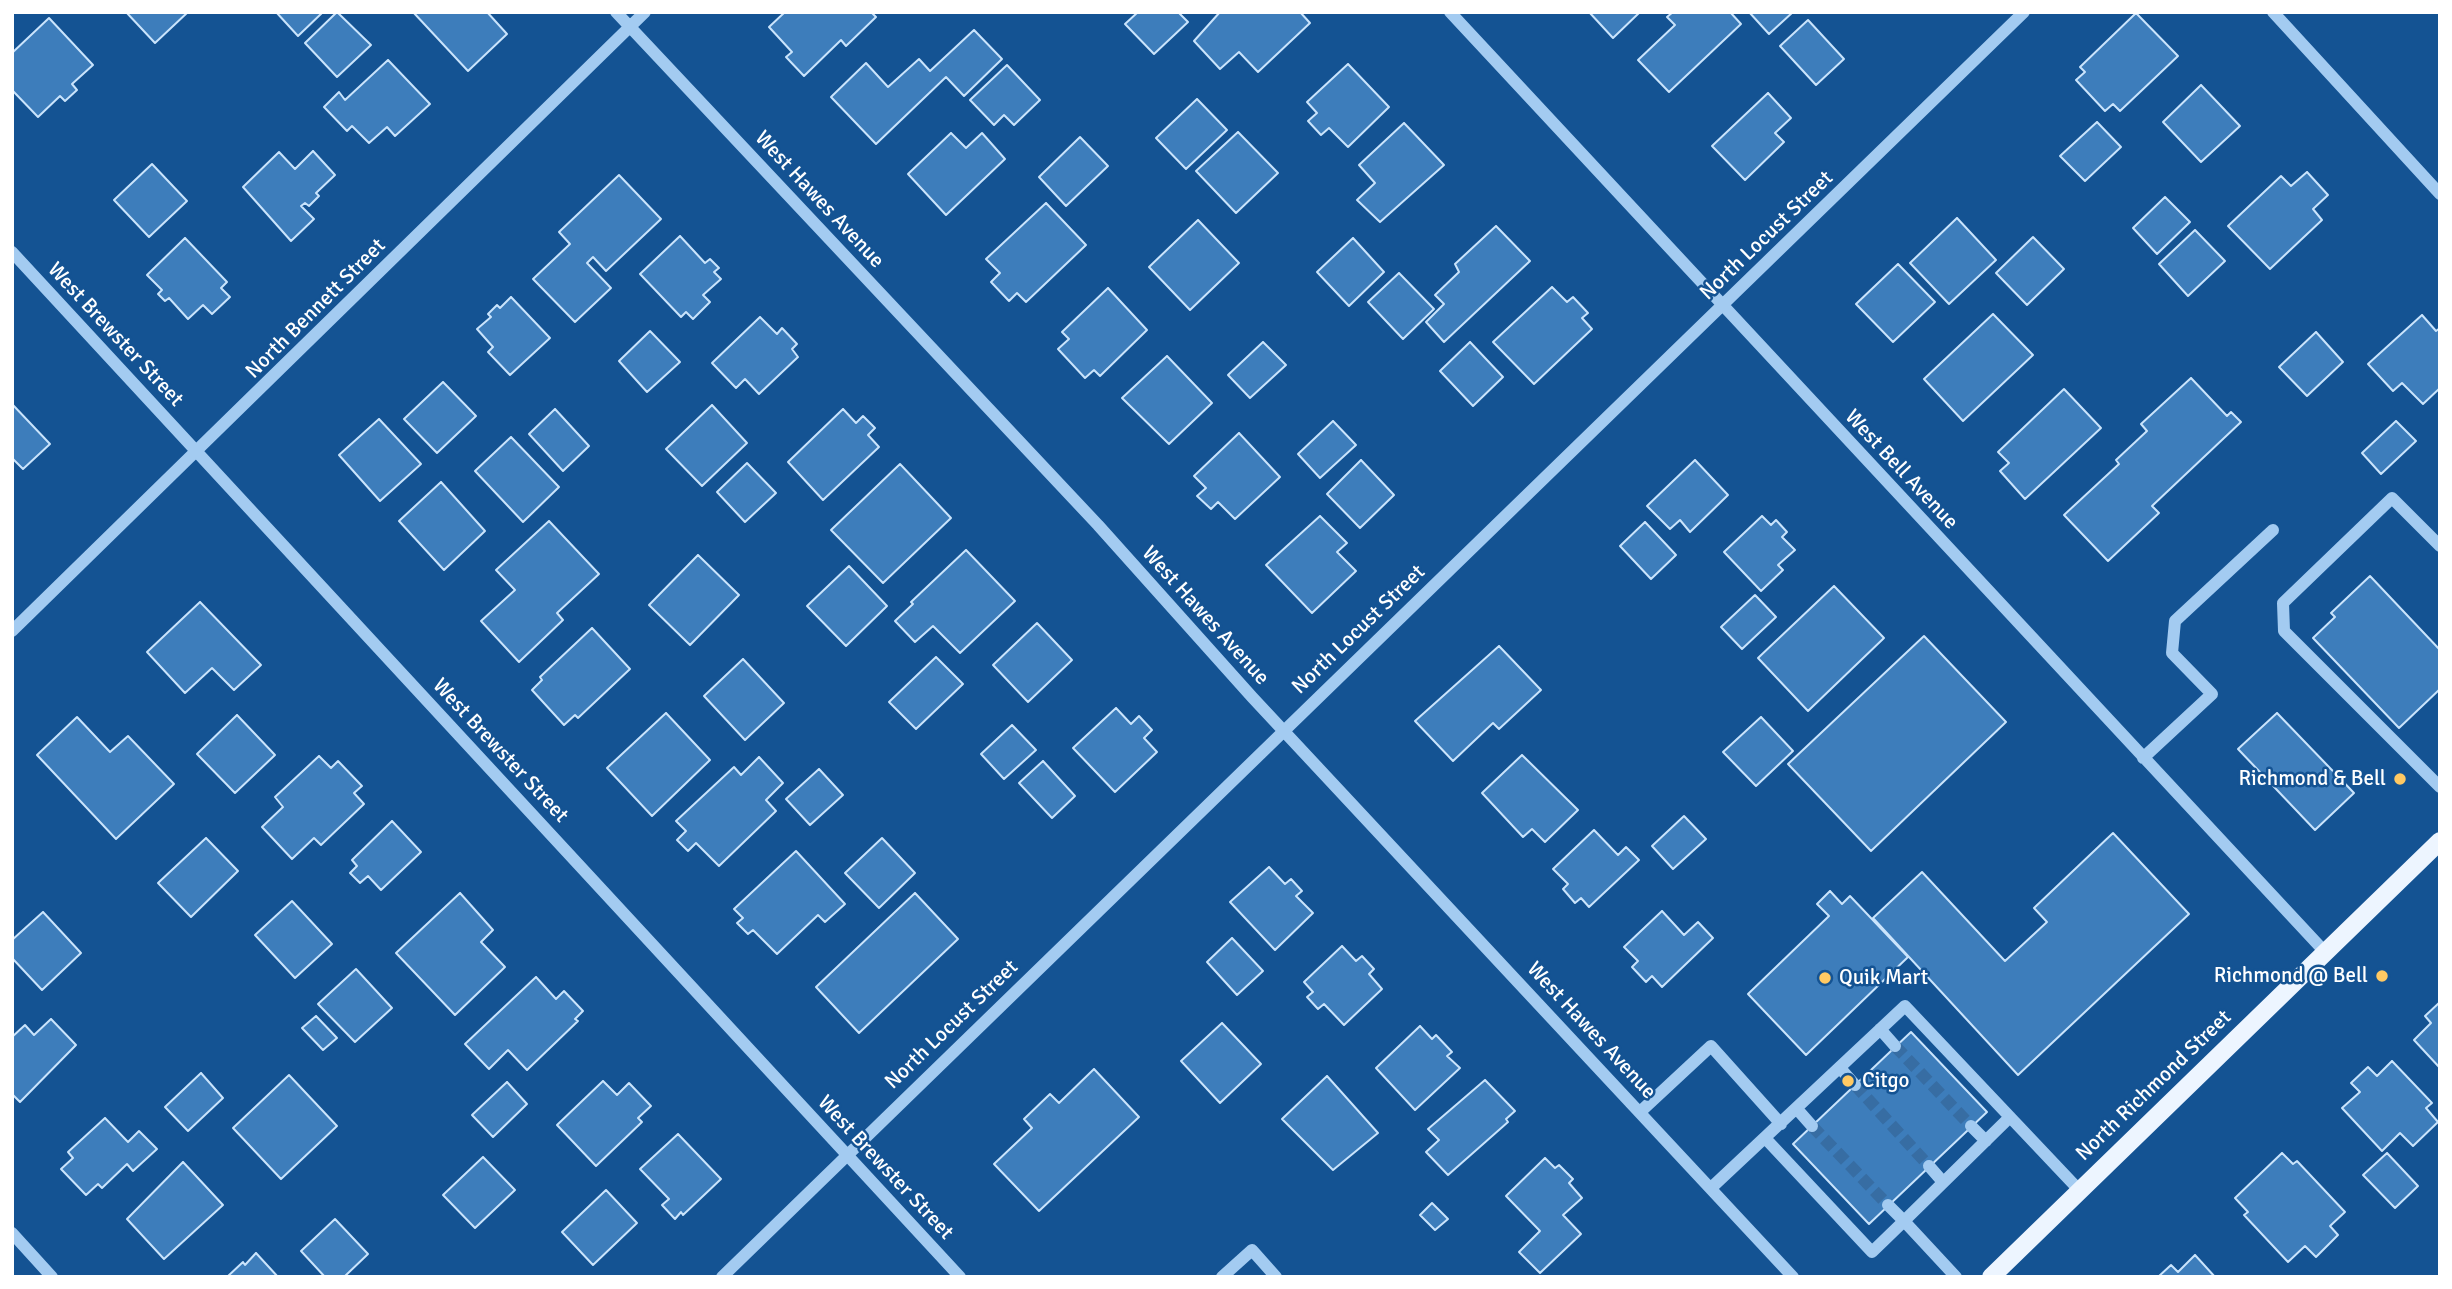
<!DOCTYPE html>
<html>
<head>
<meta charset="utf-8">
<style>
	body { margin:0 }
	#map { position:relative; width:2452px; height:1289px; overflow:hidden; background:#145393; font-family:Signika,sans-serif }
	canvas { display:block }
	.frame { position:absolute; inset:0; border:14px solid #fff; pointer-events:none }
</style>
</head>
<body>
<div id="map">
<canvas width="2452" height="1289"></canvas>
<div class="frame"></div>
</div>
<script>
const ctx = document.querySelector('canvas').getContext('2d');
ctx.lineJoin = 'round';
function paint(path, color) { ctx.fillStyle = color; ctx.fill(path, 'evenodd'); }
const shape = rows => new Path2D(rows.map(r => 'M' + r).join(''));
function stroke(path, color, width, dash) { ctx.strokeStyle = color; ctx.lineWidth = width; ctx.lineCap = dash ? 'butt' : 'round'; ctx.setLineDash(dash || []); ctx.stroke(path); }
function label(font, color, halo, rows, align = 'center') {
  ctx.font = font + ' Signika,sans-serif'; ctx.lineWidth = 5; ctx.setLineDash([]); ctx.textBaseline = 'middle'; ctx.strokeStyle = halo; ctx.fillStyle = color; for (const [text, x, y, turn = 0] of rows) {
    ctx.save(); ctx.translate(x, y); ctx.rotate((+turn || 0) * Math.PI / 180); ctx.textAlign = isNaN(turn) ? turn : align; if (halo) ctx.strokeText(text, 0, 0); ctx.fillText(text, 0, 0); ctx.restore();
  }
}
const building = shape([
	[126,12,188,12,155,43,126,12],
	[276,12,323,12,298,36,276,12],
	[337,12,371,45,337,77,305,43,337,12],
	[413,12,487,12,507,34,468,71,413,12],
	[785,12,871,12,876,17,846,46,841,40,804,76,786,57,792,52,769,27,785,12],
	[1138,12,1178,12,1188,22,1154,54,1125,24,1138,12],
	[1220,12,1300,12,1310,23,1258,72,1239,52,1220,69,1194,41,1220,12],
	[1589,12,1640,12,1613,38,1589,12],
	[1673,12,1730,12,1741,24,1669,92,1638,60,1675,25,1667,17,1673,12],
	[1749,12,1793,12,1769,34,1749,12],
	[2136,13,2178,56,2120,111,2113,104,2105,111,2076,80,2085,72,2080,67,2136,13],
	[49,18,93,65,72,84,77,90,65,101,60,96,38,117,12,90,12,53,49,18],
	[1808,20,1844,59,1816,85,1780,46,1808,20],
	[974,30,1002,59,964,96,946,77,876,144,831,97,866,63,888,87,919,59,930,71,974,30],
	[388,60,430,104,395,136,387,127,369,143,352,126,347,131,324,107,339,92,345,100,388,60],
	[1348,64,1389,107,1348,147,1329,128,1321,135,1308,121,1317,113,1307,102,1348,64],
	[1007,65,1040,100,1014,125,1004,115,994,125,970,100,1007,65],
	[2201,85,2240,126,2201,162,2163,122,2201,85],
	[1768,93,1791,118,1775,133,1784,142,1745,180,1712,146,1768,93],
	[1197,99,1227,130,1186,169,1156,138,1197,99],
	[2097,122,2121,147,2085,181,2060,156,2097,122],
	[1404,123,1444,165,1380,222,1357,200,1375,183,1359,165,1404,123],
	[1238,132,1278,173,1236,213,1196,171,1238,132],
	[951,133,966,148,982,133,1005,159,946,215,908,174,951,133],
	[1080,137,1108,166,1066,206,1039,177,1080,137],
	[313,151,335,175,316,193,319,196,309,206,305,203,301,206,314,219,291,241,243,187,279,152,295,169,313,151],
	[152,164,187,201,149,237,114,200,152,164],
	[2307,172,2328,195,2313,209,2322,220,2270,269,2228,226,2281,176,2291,186,2307,172],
	[619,175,661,219,606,271,593,257,587,263,611,288,575,322,533,279,570,244,559,232,619,175],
	[2165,197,2190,222,2157,254,2133,228,2165,197],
	[1046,203,1086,245,1026,302,1017,293,1009,301,991,282,1000,273,986,259,1046,203],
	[1957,218,1996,260,1949,304,1910,263,1957,218],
	[1198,220,1239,263,1190,310,1149,267,1198,220],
	[1496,226,1530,261,1444,342,1426,322,1444,304,1435,295,1459,272,1455,264,1496,226],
	[2195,230,2225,261,2188,296,2159,264,2195,230],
	[680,236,705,263,710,259,719,268,714,272,721,279,703,295,710,302,693,319,686,312,681,317,640,274,680,236],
	[2033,237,2064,269,2027,305,1996,273,2033,237],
	[185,238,227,282,221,288,230,297,212,314,203,305,188,319,169,298,165,301,158,294,162,290,147,275,185,238],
	[1353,238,1384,272,1349,306,1317,272,1353,238],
	[1898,264,1935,302,1893,342,1856,304,1898,264],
	[1399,273,1434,309,1403,339,1368,302,1399,273],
	[1552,287,1567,302,1573,297,1588,313,1582,318,1592,329,1534,384,1493,342,1552,287],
	[1108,288,1147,330,1100,376,1094,370,1085,378,1058,349,1069,339,1062,332,1108,288],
	[511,297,550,338,510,375,488,352,493,347,477,329,491,317,488,314,497,305,500,308,511,297],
	[1993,314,2033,355,1963,421,1924,379,1993,314],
	[2422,315,2436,331,2440,328,2440,388,2423,404,2402,383,2393,391,2368,364,2422,315],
	[760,317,777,334,782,328,797,344,792,349,798,357,759,394,745,379,736,388,712,363,760,317],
	[650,331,680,362,647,392,619,361,650,331],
	[2316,332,2343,362,2307,396,2279,367,2316,332],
	[1263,342,1286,365,1250,398,1228,375,1263,342],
	[1470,342,1503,377,1473,406,1440,371,1470,342],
	[1167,356,1212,403,1169,444,1122,398,1167,356],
	[2191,378,2227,416,2231,412,2241,422,2152,506,2159,513,2108,561,2064,515,2119,464,2116,460,2147,431,2141,424,2191,378],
	[443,382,476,416,437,453,404,419,443,382],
	[2064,389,2101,428,2025,499,2000,471,2009,463,1998,452,2064,389],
	[12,404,50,444,23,469,12,458,12,404],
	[712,405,747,443,702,486,666,449,712,405],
	[555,409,589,446,563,471,529,434,555,409],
	[843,409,856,423,863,416,875,428,868,435,879,447,823,500,788,462,843,409],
	[379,419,421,464,380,501,339,455,379,419],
	[1333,421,1356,445,1320,478,1298,454,1333,421],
	[2396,421,2416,441,2381,474,2362,453,2396,421],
	[1239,433,1280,477,1235,519,1218,502,1211,509,1197,496,1206,488,1194,476,1239,433],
	[511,437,559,487,523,522,475,471,511,437],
	[1361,460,1394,495,1360,528,1327,494,1361,460],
	[1695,460,1728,495,1690,532,1680,520,1670,529,1647,506,1695,460],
	[747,463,776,493,745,522,717,492,747,463],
	[900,464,951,518,883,583,831,530,900,464],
	[441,482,485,531,444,570,399,521,441,482],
	[1320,516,1347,543,1337,552,1356,571,1312,613,1266,565,1320,516],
	[1762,516,1771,525,1776,520,1787,532,1782,537,1795,550,1778,565,1783,570,1761,591,1724,552,1762,516],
	[549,521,599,574,557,613,563,620,519,662,481,621,515,590,496,570,549,521],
	[1645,522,1676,555,1651,579,1620,546,1645,522],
	[966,550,1015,601,960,653,933,626,915,642,895,621,913,604,911,602,966,550],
	[698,555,739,595,690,645,649,605,698,555],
	[849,566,887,606,846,646,807,606,849,566],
	[2370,576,2440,650,2440,689,2399,728,2313,638,2335,617,2331,613,2370,576],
	[1834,586,1884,638,1808,711,1758,658,1834,586],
	[1755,595,1776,617,1742,649,1721,627,1755,595],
	[200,602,261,665,234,690,212,668,185,693,147,652,200,602],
	[1037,623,1072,660,1028,702,993,665,1037,623],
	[592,628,630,669,578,718,575,715,564,725,532,690,542,680,540,677,592,628],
	[1924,636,2006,722,1871,851,1788,764,1924,636],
	[1499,646,1541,690,1499,729,1493,723,1453,761,1415,721,1499,646],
	[936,657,963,684,916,729,889,702,936,657],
	[743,659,784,703,745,740,704,696,743,659],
	[1116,708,1131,724,1139,716,1152,730,1144,738,1157,752,1115,792,1073,748,1116,708],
	[666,713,710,760,652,816,607,768,666,713],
	[2277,713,2354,793,2315,830,2238,749,2277,713],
	[237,715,275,755,235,793,197,754,237,715],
	[77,717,110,752,128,736,174,784,116,839,37,755,77,717],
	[1761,717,1793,751,1756,786,1723,752,1761,717],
	[1012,725,1036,750,1004,779,981,754,1012,725],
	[1522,755,1578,810,1545,842,1532,829,1523,837,1482,793,1522,755],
	[319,756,331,768,338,761,362,786,354,793,364,804,321,845,314,838,292,859,262,827,283,807,275,797,319,756],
	[759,757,783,783,766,800,776,811,719,866,696,843,688,851,677,840,686,831,676,821,734,767,741,775,759,757],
	[1043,761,1075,796,1052,818,1019,783,1043,761],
	[819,769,843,795,810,825,786,799,819,769],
	[1684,816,1706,839,1673,869,1652,846,1684,816],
	[392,821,421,852,381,890,368,876,360,883,350,873,357,866,352,860,392,821],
	[1594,830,1618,855,1626,847,1639,860,1589,907,1581,898,1575,903,1563,889,1568,884,1553,869,1594,830],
	[2113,833,2189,914,2018,1075,1873,918,1922,872,2005,961,2047,922,2034,908,2113,833],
	[206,838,238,871,191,917,158,883,206,838],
	[882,838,915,873,879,908,845,873,882,838],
	[796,851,845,904,825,922,818,915,777,954,753,930,748,934,737,923,743,918,734,909,796,851],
	[1269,867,1285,884,1291,879,1302,891,1296,896,1313,913,1275,950,1230,902,1269,867],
	[1830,891,1842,904,1850,896,1908,957,1806,1055,1748,994,1829,916,1817,904,1830,891],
	[460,893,493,930,481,942,505,967,455,1015,396,953,460,893],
	[915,893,958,939,859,1033,816,987,915,893],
	[292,901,332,944,295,978,255,935,292,901],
	[1662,911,1684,935,1698,922,1713,938,1662,987,1652,976,1646,982,1632,967,1638,961,1624,947,1662,911],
	[43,912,81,953,42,990,12,958,12,940,43,912],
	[1232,938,1263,971,1237,995,1207,962,1232,938],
	[1342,946,1356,961,1362,956,1374,969,1369,974,1382,989,1344,1025,1324,1004,1318,1009,1307,997,1313,992,1304,982,1342,946],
	[356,969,392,1008,355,1042,318,1004,356,969],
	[536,977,556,999,564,991,583,1011,575,1019,578,1021,527,1070,508,1050,489,1069,465,1044,536,977],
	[2440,1002,2440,1068,2414,1040,2431,1023,2425,1016,2440,1002],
	[316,1016,337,1038,323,1050,302,1028,316,1016],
	[51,1019,76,1045,20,1102,12,1094,12,1037,25,1025,34,1035,51,1019],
	[1222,1023,1261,1064,1220,1103,1181,1061,1222,1023],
	[1420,1026,1432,1039,1436,1035,1452,1052,1447,1056,1460,1068,1415,1110,1376,1068,1420,1026],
	[1911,1032,1987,1112,1869,1224,1793,1144,1911,1032],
	[2392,1061,2432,1103,2426,1108,2438,1122,2413,1146,2400,1133,2382,1151,2342,1108,2360,1092,2351,1083,2368,1067,2377,1076,2392,1061],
	[1094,1069,1139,1117,1039,1211,994,1164,1032,1128,1024,1119,1050,1094,1059,1103,1094,1069],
	[201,1073,223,1098,188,1131,165,1107,201,1073],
	[289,1075,337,1126,281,1179,233,1128,289,1075],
	[1327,1076,1378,1133,1333,1170,1282,1119,1327,1076],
	[1485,1080,1515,1111,1506,1119,1508,1122,1448,1175,1426,1152,1439,1140,1428,1129,1485,1080],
	[603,1081,617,1095,629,1083,651,1106,638,1118,642,1122,596,1166,557,1125,603,1081],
	[507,1082,527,1104,493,1137,472,1115,507,1082],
	[105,1118,128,1142,139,1131,157,1149,133,1171,127,1164,102,1188,98,1184,86,1195,61,1169,73,1158,68,1152,105,1118],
	[678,1134,721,1179,683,1215,681,1212,675,1219,662,1205,669,1199,640,1169,678,1134],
	[2282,1153,2293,1164,2297,1161,2345,1212,2330,1226,2338,1235,2316,1257,2305,1246,2288,1262,2244,1215,2248,1212,2235,1198,2282,1153],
	[2387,1153,2418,1186,2395,1208,2363,1175,2387,1153],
	[483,1157,515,1190,475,1228,443,1195,483,1157],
	[1545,1158,1555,1168,1559,1165,1573,1179,1569,1183,1582,1198,1563,1215,1581,1234,1540,1273,1519,1252,1540,1231,1506,1196,1545,1158],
	[183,1162,223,1205,164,1259,127,1219,183,1162],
	[606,1190,637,1223,593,1265,562,1232,606,1190],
	[1432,1203,1448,1219,1435,1230,1420,1215,1432,1203],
	[335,1219,368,1254,344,1277,325,1277,301,1251,335,1219],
	[256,1253,278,1277,227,1277,243,1262,245,1265,256,1253],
	[2195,1255,2215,1277,2158,1277,2171,1265,2178,1272,2195,1255]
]);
paint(building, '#3d7dbb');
stroke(building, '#cae4fc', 2);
stroke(shape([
	[1895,1046,1971,1126],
	[1855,1085,1929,1166],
	[1812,1126,1888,1205]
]), '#376da3', 12, [12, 6]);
stroke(shape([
	[616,12,1098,525,1252,697,1793,1277],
	[1450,12,2325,952],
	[2273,12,2440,194],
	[12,252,960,1277],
	[2440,546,2392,498,2283,603,2284,631,2440,787],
	[12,631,645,12],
	[2143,758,2212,694,2172,653,2175,621,2273,530],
	[1880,1029,1895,1046],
	[1840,1068,1855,1085],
	[1797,1109,1812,1126],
	[1640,1112,1711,1046,1781,1124],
	[1971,1126,1986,1141],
	[1765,1138,1872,1252,1904,1221,1888,1205],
	[1929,1166,1943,1182],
	[1711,1188,1905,1006,2010,1117],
	[12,1233,52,1277],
	[722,1277,2024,12],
	[1222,1277,1252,1250,1276,1277],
	[1956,1277,1904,1221,2010,1117,2080,1191]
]), '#a3cbf1', 12);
stroke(shape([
	[1991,1277,2440,841]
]), '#edf5ff', 18);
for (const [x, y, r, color] of [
	[2400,779,7,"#ffc963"],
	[2382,976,7,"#ffc963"],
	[1825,978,7,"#ffc963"],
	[1848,1081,7,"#ffc963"]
]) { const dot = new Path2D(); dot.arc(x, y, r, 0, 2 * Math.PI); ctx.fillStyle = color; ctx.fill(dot); stroke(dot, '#145393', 2.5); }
label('21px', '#fff', '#145393', [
	["West Hawes Avenue",819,200,47],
	["North Locust Street",1767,236,-44],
	["North Bennett Street",316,309,-45],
	["West Brewster Street",115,335,47],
	["West Bell Avenue",1901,470,47],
	["West Hawes Avenue",1205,616,48],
	["North Locust Street",1359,630,-44],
	["West Brewster Street",500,751,47],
	["North Locust Street",952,1025,-44],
	["West Hawes Avenue",1591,1031,47],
	["North Richmond Street",2154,1086,-44],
	["West Brewster Street",885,1168,47]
]);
label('21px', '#fff', '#145393', [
	["Richmond & Bell",2386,779],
	["Richmond @ Bell",2368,976],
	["Quik Mart",1839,978,"left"],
	["Citgo",1862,1081,"left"]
], 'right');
</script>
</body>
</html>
